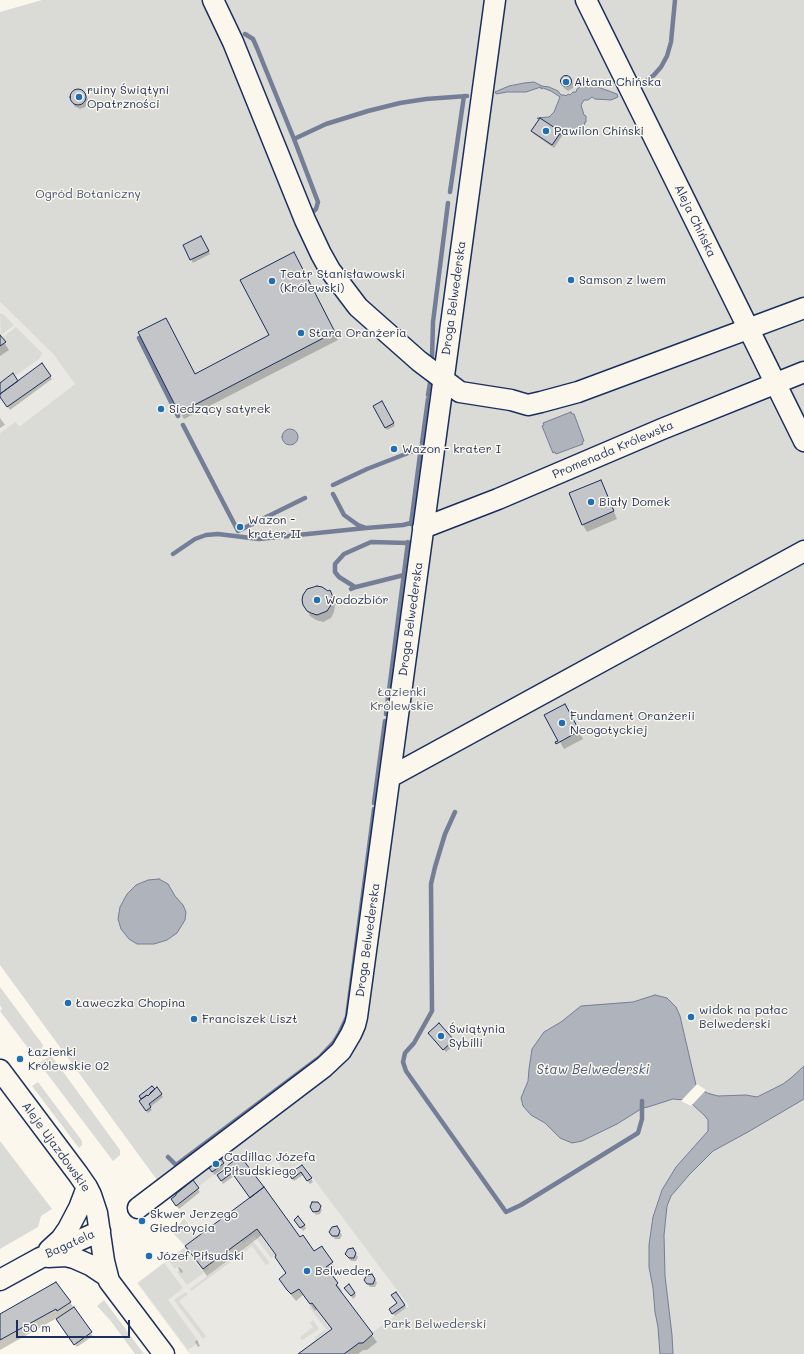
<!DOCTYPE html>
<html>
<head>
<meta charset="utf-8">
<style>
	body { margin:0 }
	#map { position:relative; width:804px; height:1354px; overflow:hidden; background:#fbf7ec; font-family:Mali,sans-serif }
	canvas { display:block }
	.scale { position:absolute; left:16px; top:1320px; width:114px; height:18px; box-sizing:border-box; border:2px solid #1b2f5e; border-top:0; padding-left:5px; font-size:12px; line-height:14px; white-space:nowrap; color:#1b2f5e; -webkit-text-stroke:3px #fbf7ec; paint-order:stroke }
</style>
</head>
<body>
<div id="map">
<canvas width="804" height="1354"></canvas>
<div class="scale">50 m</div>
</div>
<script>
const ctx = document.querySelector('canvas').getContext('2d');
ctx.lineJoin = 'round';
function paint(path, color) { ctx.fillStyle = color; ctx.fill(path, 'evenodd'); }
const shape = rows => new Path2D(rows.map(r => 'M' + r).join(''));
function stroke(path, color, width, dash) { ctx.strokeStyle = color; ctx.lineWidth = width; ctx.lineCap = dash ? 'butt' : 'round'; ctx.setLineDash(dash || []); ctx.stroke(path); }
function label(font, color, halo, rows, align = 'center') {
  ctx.font = font + ' Mali,sans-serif'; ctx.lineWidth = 3; ctx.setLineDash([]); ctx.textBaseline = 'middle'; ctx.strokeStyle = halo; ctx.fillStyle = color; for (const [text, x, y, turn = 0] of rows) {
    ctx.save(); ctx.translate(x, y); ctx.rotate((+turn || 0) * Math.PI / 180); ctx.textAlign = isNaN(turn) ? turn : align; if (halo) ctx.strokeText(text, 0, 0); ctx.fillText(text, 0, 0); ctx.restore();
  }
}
paint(shape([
	[0,302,53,354,75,384,20,426,15,422,0,433],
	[321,1137,490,1354,190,1354,188,1352,137,1283,198,1237,185,1218,186,1217,176,1206,198,1187,240,1156,255,1175,281,1156]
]), '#eae8e2');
paint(shape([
	[42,0,804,0,804,1354,344,1354,359,1343,363,1343,370,1337,373,1334,373,1332,409,1306,301,1162,286,1173,276,1160,255,1175,240,1156,198,1187,199,1188,176,1206,0,965,0,433,15,422,20,426,75,384,53,354,0,302,0,12],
	[0,313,4,315,14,325,1,335],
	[16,327,42,353,41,356,39,359,15,376,13,373,0,383,0,346,5,342,2,338],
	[0,987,43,1045,42,1049,34,1056,0,1011,2,1009,0,1005],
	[50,1056,53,1058,120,1150,120,1155,113,1161,39,1063],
	[38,1082,82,1141,82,1145,79,1148,32,1086],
	[0,1141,52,1209,41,1216,38,1227,0,1249],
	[184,1218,198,1237,185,1246,173,1233],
	[256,1230,275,1255,271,1258,254,1235,243,1243,241,1241],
	[253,1241,270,1263,266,1265,252,1246,239,1256,237,1253],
	[184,1248,202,1271,208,1267,209,1269,187,1285,177,1272,182,1268,179,1265,175,1269,168,1260],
	[234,1256,236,1258,191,1291,190,1289],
	[164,1263,183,1288,168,1300,199,1342,188,1350,138,1283],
	[186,1292,188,1294,179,1301,206,1336,203,1339,174,1300],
	[104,1300,144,1354,135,1354,110,1320,97,1306],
	[312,1304,330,1329,315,1340,314,1338,326,1329,309,1307],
	[313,1320,319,1329,302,1340,300,1337,313,1327,310,1323]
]), '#dadad7');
const water = shape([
	[581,81,589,82,595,86,617,94,618,97,611,100,595,99,592,97,588,100,584,100,581,105,584,115,586,116,586,122,584,123,585,124,580,132,572,135,571,134,565,135,561,135,537,118,549,117,554,112,560,97,551,91,543,88,541,89,541,87,526,92,507,92,496,94,495,92,509,86,524,83,534,82,542,86,549,87,558,91,561,95,565,95,566,96,568,94,570,95,573,92,576,92,577,89,580,87,578,85,581,81],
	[571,412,572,414,574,414,584,441,582,442,583,444,556,454,555,452,553,453,542,426,544,425,543,423,571,412],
	'282 437a8 8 0 1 1 16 0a8 8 0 1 1-16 0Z',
	[159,879,168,884,175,896,183,905,186,912,185,920,177,933,167,940,154,944,137,944,129,939,121,929,118,919,120,907,127,894,136,885,148,880,159,879],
	[655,995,667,998,676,1007,680,1016,696,1085,707,1093,718,1096,746,1095,757,1097,783,1084,791,1078,804,1066,804,1099,748,1132,713,1151,689,1175,671,1196,667,1206,664,1235,665,1276,672,1335,673,1354,660,1354,658,1327,655,1312,653,1288,649,1267,649,1245,653,1217,662,1190,676,1167,708,1131,708,1120,705,1116,692,1104,683,1100,673,1099,648,1107,643,1108,642,1106,640,1107,641,1109,617,1124,582,1141,572,1143,560,1138,545,1123,531,1115,523,1106,521,1098,528,1081,529,1069,532,1049,544,1032,561,1022,581,1006,633,1002,655,995]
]);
paint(water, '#afb3bb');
stroke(water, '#747e96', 1);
paint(shape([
	[697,1084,706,1090,691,1106,681,1101]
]), '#fbf7ec');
paint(shape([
	[566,76,571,79,573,83,573,88,568,91,564,88,562,84,562,79],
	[80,90,85,93,89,102,85,107,80,109,74,106,71,97,74,91],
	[532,131,560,133,562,136,554,148,534,134],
	[201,237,210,254,193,263,184,246],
	[298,261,338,340,184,419,180,412,195,375,271,336],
	[0,336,9,350,0,356],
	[50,376,52,379,10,410,0,395,0,384],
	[382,402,395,426,387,430,374,406],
	[0,418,5,425,0,428],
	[604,488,617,519,587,532,583,525],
	[329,591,337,605,335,605,334,612,331,618,323,622,316,620,310,616,306,608],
	[569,712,583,739,564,749,560,742],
	[439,1025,456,1044,446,1052,432,1036],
	[152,1087,161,1094,163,1097,150,1107,152,1110,148,1113,142,1104,142,1099,140,1096],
	[240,1157,300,1238,314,1253,322,1249,332,1263,336,1270,330,1274,342,1291,340,1292,377,1342,367,1350,363,1350,358,1354,298,1354,332,1330,317,1309,315,1311,303,1295,296,1301,284,1286,287,1274,277,1256,262,1235,207,1276,191,1253,187,1246,251,1198,234,1176,223,1184,220,1179],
	[219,1158,225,1167,215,1175,210,1169],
	[302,1166,313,1182,310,1184,303,1175,294,1181,292,1178],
	[193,1182,200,1192,179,1209,174,1203],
	[317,1203,322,1210,320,1214,316,1215,313,1211],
	[297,1223,304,1225,306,1228,303,1231],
	[339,1231,342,1235,340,1239,335,1239,330,1232],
	[353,1250,358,1257,356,1261,351,1261,346,1254],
	[179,1266,183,1272,181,1273,178,1268],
	[375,1279,377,1283,375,1287,370,1287,367,1283],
	[348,1291,355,1293,356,1296,353,1299],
	[70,1302,93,1336,77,1347,57,1318,0,1350,0,1315],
	[398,1304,405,1305,406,1308,395,1316,392,1313],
	[197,1340,200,1346,198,1347,195,1342]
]), '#0003');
stroke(shape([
	[245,34,253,39,257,48,294,139,326,124,368,111,400,103,426,99,467,96],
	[644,83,654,75,661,67,667,56,671,42,675,0],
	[294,139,318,202,316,209,309,215],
	[450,192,464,96],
	[139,338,178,416],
	[432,358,433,322,448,203],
	[428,395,430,383],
	[183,425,238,531,305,498],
	[422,443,428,399],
	[333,485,367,469,421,448],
	[333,494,344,515,358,525,366,528,403,525,411,523],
	[411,524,421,447],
	[173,554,195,539,206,535,218,534,259,539,366,528],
	[355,587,339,577,335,572,335,564,344,554,371,542,408,543],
	[351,589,356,587,404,575],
	[386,714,408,542],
	[374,803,385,721],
	[455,812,445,834,435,867,431,884,432,1011,414,1043,405,1053,403,1062,406,1071,506,1212,521,1205,638,1133,642,1119,642,1101],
	[168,1157,176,1165,320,1057,334,1042,339,1034,347,1017,374,809]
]), '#747e96', 4.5);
const building = shape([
	'560.5 81a5.5 5.5 0 1 1 11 0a5.5 5.5 0 1 1-11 0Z',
	'70 97a8 8 0 1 1 16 0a8 8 0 1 1-16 0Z',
	[540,118,561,132,552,145,531,131,540,118],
	[201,236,209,251,190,260,183,245,201,236],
	[294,252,335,332,179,413,138,332,166,318,195,374,269,335,240,280,294,252],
	[0,335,6,342,0,346,0,335],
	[42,363,51,376,7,407,0,397,0,394,42,363],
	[13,373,18,381,0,394,0,383,13,373],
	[382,401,394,423,385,428,373,406,382,401],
	[601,480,614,511,582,525,569,493,601,480],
	[317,586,322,587,328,591,330,590,333,597,331,598,331,605,327,611,317,615,311,613,307,611,303,605,302,600,303,595,307,589,317,586],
	[565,704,579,730,582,728,583,729,556,744,555,742,558,741,544,715,565,704],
	[439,1023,454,1040,443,1050,428,1033,439,1023],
	[152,1086,155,1089,148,1096,147,1095,141,1099,139,1096,152,1086],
	[157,1087,162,1094,149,1104,151,1107,146,1111,139,1101,147,1095,148,1096,150,1094,150,1093,157,1087],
	[219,1156,224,1163,212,1172,207,1165,219,1156],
	[240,1156,264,1187,250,1198,227,1166,240,1156],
	[302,1165,312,1178,307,1181,301,1172,292,1179,289,1174,302,1165],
	[228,1167,232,1173,221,1181,217,1175,228,1167],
	[193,1180,199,1188,176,1206,171,1199,176,1195,176,1194,193,1180],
	[264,1187,300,1237,303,1235,314,1251,322,1246,323,1248,333,1262,326,1267,338,1283,336,1285,373,1334,363,1343,359,1343,344,1354,298,1354,332,1329,312,1303,310,1304,299,1289,291,1294,287,1290,279,1279,286,1273,275,1257,276,1255,257,1229,203,1269,185,1246,264,1187],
	[312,1202,318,1202,321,1206,319,1211,313,1212,310,1207,312,1202],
	[298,1216,305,1225,300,1228,294,1220,298,1216],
	[337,1226,340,1231,338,1236,332,1236,329,1232,332,1227,337,1226],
	[353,1248,356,1253,354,1258,349,1258,345,1254,348,1249,353,1248],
	[372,1274,375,1279,373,1284,367,1284,364,1280,367,1275,372,1274],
	[56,1282,71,1302,57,1311,56,1309,0,1340,0,1314,56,1282],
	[349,1284,355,1293,351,1296,344,1288,349,1284],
	[396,1292,405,1305,392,1314,389,1309,397,1303,391,1295,396,1292],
	[74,1307,92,1332,74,1345,56,1319,74,1307]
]);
paint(building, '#c3c5c9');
stroke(building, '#1b2f5e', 1);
const minor = shape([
	[213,0,233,42,305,220,321,254,330,270,358,307,367,315,419,361,460,392,511,400,528,405,541,402,578,392,804,308],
	[586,0,804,441],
	[423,528,498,499,662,429,804,372],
	[390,777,804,551],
	[0,1070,78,1174,87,1187,91,1195,97,1213,104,1261,109,1281,164,1354],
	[138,1208,324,1067,341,1051,351,1034,355,1025,357,1017,382,833,495,0],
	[49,1250,61,1239,68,1229,79,1208,87,1187],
	[48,1257,66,1256,74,1258,90,1265,108,1277],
	[0,1280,40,1258,100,1231]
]);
stroke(minor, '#1b2f5e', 23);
stroke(minor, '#fbf7ec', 20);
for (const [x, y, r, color] of [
	[566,82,4,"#1f6fb2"],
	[79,97,4,"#1f6fb2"],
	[546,131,4,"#1f6fb2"],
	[571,280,4,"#1f6fb2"],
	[272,281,4,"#1f6fb2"],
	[301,333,4,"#1f6fb2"],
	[161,409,4,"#1f6fb2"],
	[394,449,4,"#1f6fb2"],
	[591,502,4,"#1f6fb2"],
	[240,527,4,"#1f6fb2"],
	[317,600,4,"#1f6fb2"],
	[562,723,4,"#1f6fb2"],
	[68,1003,4,"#1f6fb2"],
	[691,1017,4,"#1f6fb2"],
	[194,1019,4,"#1f6fb2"],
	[441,1036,4,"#1f6fb2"],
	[20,1059,4,"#1f6fb2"],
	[216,1164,4,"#1f6fb2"],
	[142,1221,4,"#1f6fb2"],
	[149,1256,4,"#1f6fb2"],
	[307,1271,4,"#1f6fb2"]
]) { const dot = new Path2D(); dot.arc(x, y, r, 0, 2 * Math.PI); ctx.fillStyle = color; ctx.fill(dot); stroke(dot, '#fbf7ec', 1.5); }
label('12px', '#1b2f5e', '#fbf7ec', [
	["Altana Chińska",574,82],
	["ruiny Świątyni",87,90],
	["Opatrzności",87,104],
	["Pawilon Chiński",554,131],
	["Teatr Stanisławowski",280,274],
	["(Królewski)",280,288],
	["Samson z lwem",579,280],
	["Stara Oranżeria",309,333],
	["Siedzący satyrek",169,409],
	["Wazon - krater I",402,449],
	["Biały Domek",599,502],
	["Wazon -",248,520],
	["krater II",248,534],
	["Wodozbiór",325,600],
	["Fundament Oranżerii",570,716],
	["Neogotyckiej",570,730],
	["Ławeczka Chopina",76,1003],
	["widok na pałac",699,1010],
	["Belwederski",699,1024],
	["Franciszek Liszt",202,1019],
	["Świątynia",449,1029],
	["Sybilli",449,1043],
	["Łazienki",28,1052],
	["Królewskie 02",28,1066],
	["Cadillac Józefa",224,1157],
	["Piłsudskiego",224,1171],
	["Skwer Jerzego",150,1214],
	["Giedroycia",150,1228],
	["Józef Piłsudski",157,1256],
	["Belweder",315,1271]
], 'left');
label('12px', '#415176', '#fbf7ec', [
	["Ogród Botaniczny",88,194],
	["Łazienki",402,692],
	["Królewskie",402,706],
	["Park Belwederski",435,1324]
]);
label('12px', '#1b2f5e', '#fbf7ec', [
	["Aleja Chińska",695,221,64],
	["Droga Belwederska",454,298,-82],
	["Promenada Królewska",613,450,-23],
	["Droga Belwederska",411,619,-82],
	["Droga Belwederska",368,940,-82],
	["Aleje Ujazdowskie",56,1147,54],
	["Bagatela",70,1244,-24]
]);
label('italic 13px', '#47577a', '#fbf7ec', [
	["Staw Belwederski",593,1070]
]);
</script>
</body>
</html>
